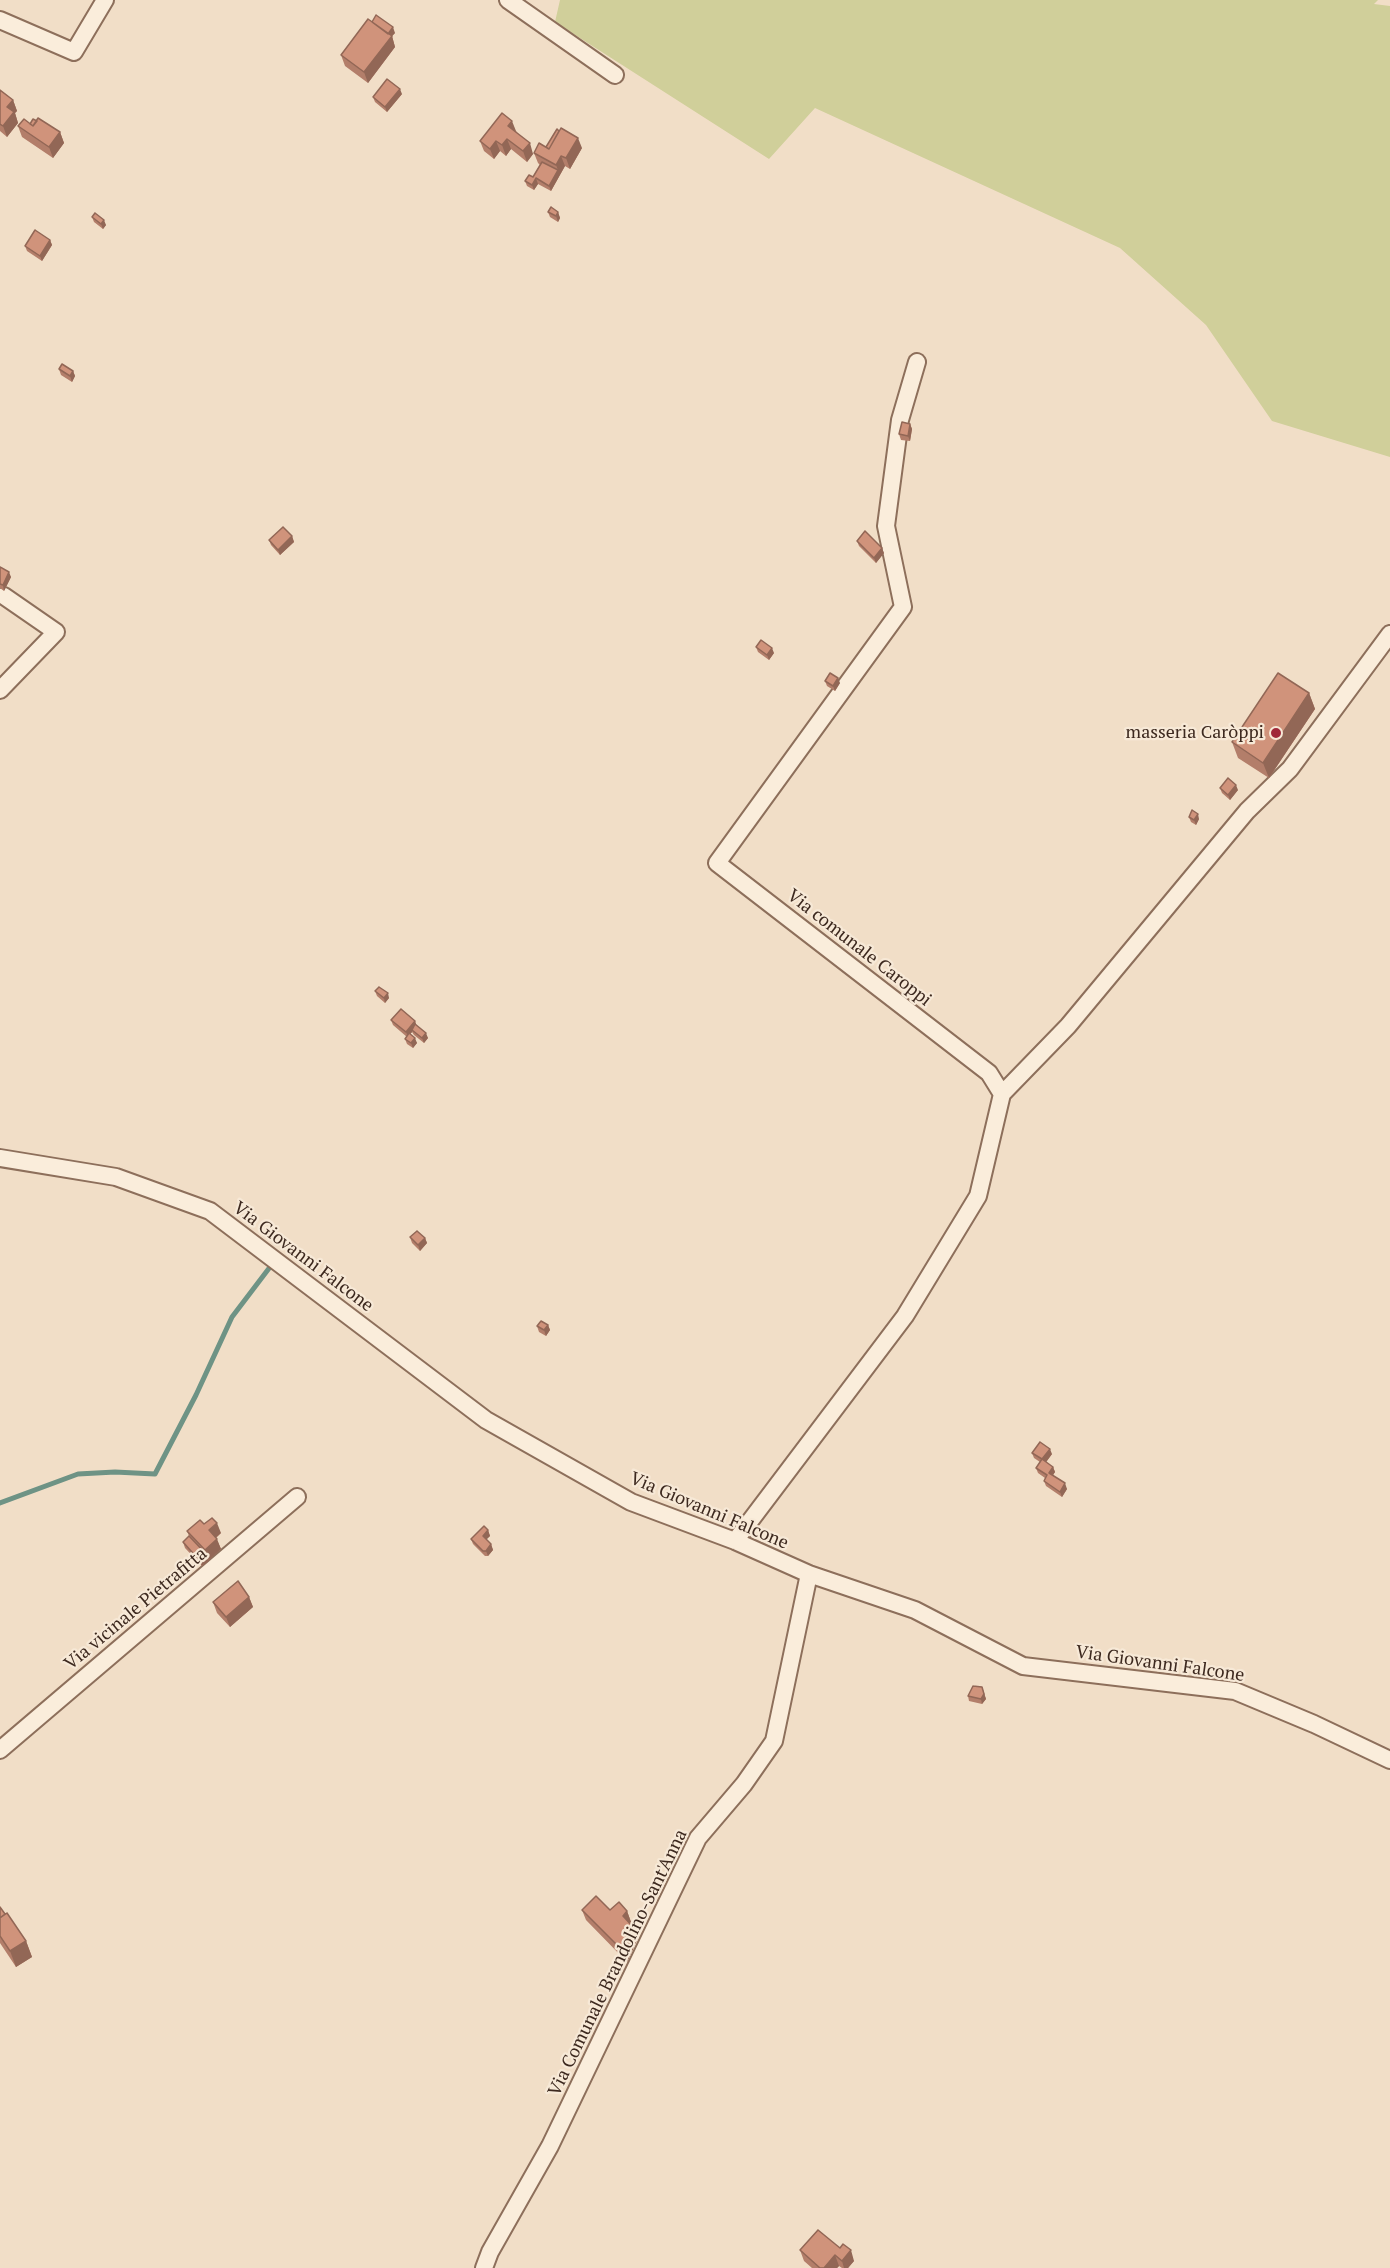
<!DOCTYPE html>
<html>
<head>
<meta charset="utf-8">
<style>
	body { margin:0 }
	canvas { display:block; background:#f1dec7 }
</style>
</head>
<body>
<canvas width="1390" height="2268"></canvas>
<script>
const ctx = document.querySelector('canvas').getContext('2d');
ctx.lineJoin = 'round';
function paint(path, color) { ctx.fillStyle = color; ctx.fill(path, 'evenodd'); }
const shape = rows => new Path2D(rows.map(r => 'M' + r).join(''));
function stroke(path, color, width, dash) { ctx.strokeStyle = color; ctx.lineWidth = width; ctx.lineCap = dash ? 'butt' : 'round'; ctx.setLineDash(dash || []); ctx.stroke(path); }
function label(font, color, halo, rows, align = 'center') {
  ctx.font = font + ' "PT Serif",serif'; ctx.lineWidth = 4.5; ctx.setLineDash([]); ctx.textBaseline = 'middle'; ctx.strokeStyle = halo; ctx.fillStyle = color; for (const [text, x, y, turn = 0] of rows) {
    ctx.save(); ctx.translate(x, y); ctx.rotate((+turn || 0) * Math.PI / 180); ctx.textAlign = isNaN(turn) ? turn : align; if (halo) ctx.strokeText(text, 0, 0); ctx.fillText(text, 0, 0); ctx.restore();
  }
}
paint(shape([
	[560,0,1378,0,1374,4,1390,6,1390,457,1272,421,1206,325,1120,248,815,108,769,159,555,22]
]), '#d0cf9a');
stroke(shape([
	[0,1503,78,1474,115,1472,155,1474,196,1395,232,1317,270,1267]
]), '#6e9385', 5);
const street = shape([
	[508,0,615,75],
	[0,20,74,52,105,0],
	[0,690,56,632,4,596],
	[1002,1094,1068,1026,1247,811,1290,769,1390,634],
	[0,1158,116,1177,210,1211,486,1420,631,1502,735,1541,809,1574,915,1610,1023,1666,1235,1691,1314,1724,1390,1760],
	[735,1541,905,1316,978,1196,1002,1094,989,1073,717,863,903,607,886,526,900,420,917,362],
	[0,1750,297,1497],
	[484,2268,490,2252,550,2146,698,1838,744,1784,774,1741,809,1574]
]);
stroke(street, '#8d6f5b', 20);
stroke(street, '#faeddb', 16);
paint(shape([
	[372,22,395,33,392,36,395,47,368,83,345,66,341,55],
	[0,90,13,100,17,111,15,113,18,123,7,137,0,131],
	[402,94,387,112,375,102,373,97],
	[37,121,60,132,64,143,53,158,22,137,18,126,30,124],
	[516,131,533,154,527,162,511,149,506,156,500,151,494,159,484,151,480,141],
	[546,147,582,148,570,169,565,166,551,191,538,184,534,190,527,186,525,181,533,177,540,165,538,163,534,153],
	[548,212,558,212,560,218,558,222,550,217],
	[92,217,106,225,103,229,94,222],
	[50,240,52,245,42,261,27,251,25,246],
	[59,369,73,371,75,376,72,382,61,375],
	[910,424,912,429,910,441,901,440,899,434],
	[292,536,294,542,280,555,271,545,269,540],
	[857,541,884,553,876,563,859,546],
	[0,567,11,577,4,591,0,588],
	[756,647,774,653,769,660,758,652],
	[825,681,840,683,835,691,827,686],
	[1309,693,1315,709,1269,778,1238,758,1232,742],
	[1220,788,1238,790,1230,800,1222,793],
	[1189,817,1199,819,1196,825,1191,822],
	[375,991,389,998,385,1003,377,996],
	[391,1020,415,1021,416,1025,428,1038,424,1043,414,1035,412,1032,410,1034,417,1043,413,1048,407,1044,405,1039,407,1037,393,1025],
	[410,1237,425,1238,427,1243,420,1251,412,1243],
	[548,1325,550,1330,546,1336,539,1332,537,1326],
	[1032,1453,1052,1454,1046,1462,1053,1467,1055,1472,1053,1475,1067,1489,1062,1497,1046,1486,1044,1481,1045,1478,1038,1473,1036,1468,1040,1462,1034,1458],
	[204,1524,221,1533,216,1538,221,1549,202,1566,185,1548,183,1542,189,1536,187,1531],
	[488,1530,490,1536,486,1539,491,1544,493,1550,488,1556,485,1556,473,1544,471,1539],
	[249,1597,253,1607,230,1627,217,1613,213,1602],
	[982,1687,986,1699,982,1704,969,1701,968,1696],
	[0,1907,26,1941,32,1957,16,1967,0,1943],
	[582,1910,610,1910,627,1911,631,1922,630,1923,634,1928,638,1938,627,1962,586,1920],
	[818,2230,854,2261,848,2268,842,2268,839,2266,837,2268,812,2268,804,2261,800,2250]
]), '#b37e6a');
paint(shape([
	[393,27,395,33,392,36,395,47,368,83,364,72,386,36],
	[400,89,402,94,387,112,385,107],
	[13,100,17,111,15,113,18,123,7,137,3,126,7,107],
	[512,121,516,131,512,136,508,126],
	[60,132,64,143,53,158,49,147],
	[578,138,582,148,570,169,566,158],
	[507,139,511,149,506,156,502,145],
	[496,141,500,151,494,159,490,149],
	[530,143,533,154,527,162,523,151],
	[561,156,565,166,551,191,549,186,558,170,556,165],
	[536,178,538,184,534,190,532,185],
	[558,212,560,218,558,222,556,216],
	[104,220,106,225,103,229,101,224],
	[50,240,52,245,42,261,40,256],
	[73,371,75,376,72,382,70,376],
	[910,424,912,429,910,441,908,436],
	[292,536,294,542,280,555,278,550],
	[882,548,884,553,876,563,874,558],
	[9,572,11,577,4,591,3,585],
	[772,648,774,653,769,660,767,655],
	[838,678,840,683,835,691,833,686],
	[1309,693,1315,709,1269,778,1263,763],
	[1236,785,1238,790,1230,800,1228,795],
	[1198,814,1199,819,1196,825,1194,820],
	[388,993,389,998,385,1003,384,998],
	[415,1021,417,1027,412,1030,412,1032,408,1037,406,1032],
	[426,1033,428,1038,424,1043,422,1038],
	[415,1038,417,1043,413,1048,411,1043],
	[425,1238,427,1243,420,1251,418,1245],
	[548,1325,550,1330,546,1336,544,1330],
	[1050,1449,1052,1454,1044,1465,1042,1459],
	[1053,1467,1055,1472,1051,1478,1049,1473],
	[1065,1483,1067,1489,1062,1497,1060,1492],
	[217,1523,221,1533,213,1540,209,1530],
	[488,1530,490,1536,485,1541,483,1536],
	[217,1539,221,1549,209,1560,205,1550],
	[491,1544,493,1550,488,1556,486,1551],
	[207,1555,209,1561,202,1566,200,1561],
	[249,1597,253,1607,230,1627,226,1617],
	[982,1687,986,1699,982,1704,981,1699],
	[627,1911,631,1922,626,1926,623,1916],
	[634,1928,638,1938,627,1962,623,1951],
	[26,1941,32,1957,16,1967,10,1951],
	[851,2250,854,2261,848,2268,844,2268,842,2261],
	[835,2255,839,2266,837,2268,824,2268]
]), '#926756');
const building = shape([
	[376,15,393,27,388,34,372,22,376,15],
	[368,19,392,36,364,72,341,55,368,19],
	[387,79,400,89,385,107,373,97,387,79],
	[0,90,13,100,7,107,14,112,3,126,0,124,0,90],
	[502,113,512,121,508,126,530,143,523,151,507,139,502,145,496,141,490,149,480,141,502,113],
	[38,118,60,132,49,147,18,126,24,119,33,126,38,118],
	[33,119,37,121,33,126,30,124,33,119],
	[561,128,578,138,566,158,561,156,556,165,534,153,539,143,549,149,561,128],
	[557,129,559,131,549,149,546,147,557,129],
	[542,162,558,170,549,186,536,178,532,185,525,181,529,175,533,177,542,162],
	[551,207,558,212,556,216,548,212,551,207],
	[95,213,104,220,101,224,92,217,95,213],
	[35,230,50,240,40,256,25,246,35,230],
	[62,364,73,371,70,376,59,369,62,364],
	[902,422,910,424,908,436,899,434,902,422],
	[283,527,292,536,278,550,269,540,283,527],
	[865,531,882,548,874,558,857,541,865,531],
	[0,567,9,572,3,585,0,584,0,567],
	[761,640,772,648,767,655,756,647,761,640],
	[830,673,838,678,833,686,825,681,830,673],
	[1278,673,1309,693,1263,763,1232,742,1278,673],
	[1228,778,1236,785,1228,795,1220,788,1228,778],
	[1192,810,1198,814,1194,820,1189,817,1192,810],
	[379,987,388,993,384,998,375,991,379,987],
	[401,1009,415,1021,406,1032,391,1020,401,1009],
	[415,1024,426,1033,422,1038,412,1030,415,1024],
	[409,1033,415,1038,411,1043,405,1039,409,1033],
	[417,1231,425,1238,418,1245,410,1237,417,1231],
	[541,1321,548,1325,544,1330,537,1326,541,1321],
	[1040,1442,1050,1449,1042,1459,1032,1453,1040,1442],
	[1042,1459,1053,1467,1049,1473,1065,1483,1060,1492,1044,1481,1047,1475,1036,1468,1042,1459],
	[212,1518,217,1523,209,1530,217,1539,205,1550,187,1531,200,1520,204,1524,212,1518],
	[484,1526,488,1530,483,1536,491,1544,486,1551,483,1551,471,1539,484,1526],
	[189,1536,207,1555,200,1561,183,1542,189,1536],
	[238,1581,249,1597,226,1617,213,1602,238,1581],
	[973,1686,982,1687,984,1694,981,1699,968,1696,973,1686],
	[596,1896,610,1910,619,1902,627,1911,623,1916,634,1928,623,1951,582,1910,596,1896],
	[0,1907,5,1914,0,1918,0,1907],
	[7,1913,26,1941,10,1951,0,1936,0,1918,7,1913],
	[818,2230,840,2248,843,2244,851,2250,842,2261,835,2255,824,2268,820,2268,800,2250,818,2230]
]);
paint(building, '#d0937b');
stroke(building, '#926756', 1.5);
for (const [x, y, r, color] of [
	[1276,733,6,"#a02839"]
]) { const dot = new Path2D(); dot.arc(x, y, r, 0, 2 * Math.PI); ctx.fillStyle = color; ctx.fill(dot); stroke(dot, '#f7e9d7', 2); }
label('18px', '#3d291f', '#f7e9d7', [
	["masseria Caròppi",1264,733]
], 'right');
label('18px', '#3d291f', '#f7e9d7', [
	["Via comunale Caroppi",859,948,38],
	["Via Giovanni Falcone",303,1257,37],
	["Via Giovanni Falcone",709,1511,23],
	["Via vicinale Pietrafitta",136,1609,-40],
	["Via Giovanni Falcone",1160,1664,8],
	["Via Comunale Brandolino-Sant'Anna",618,1963,-64]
]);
</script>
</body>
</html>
